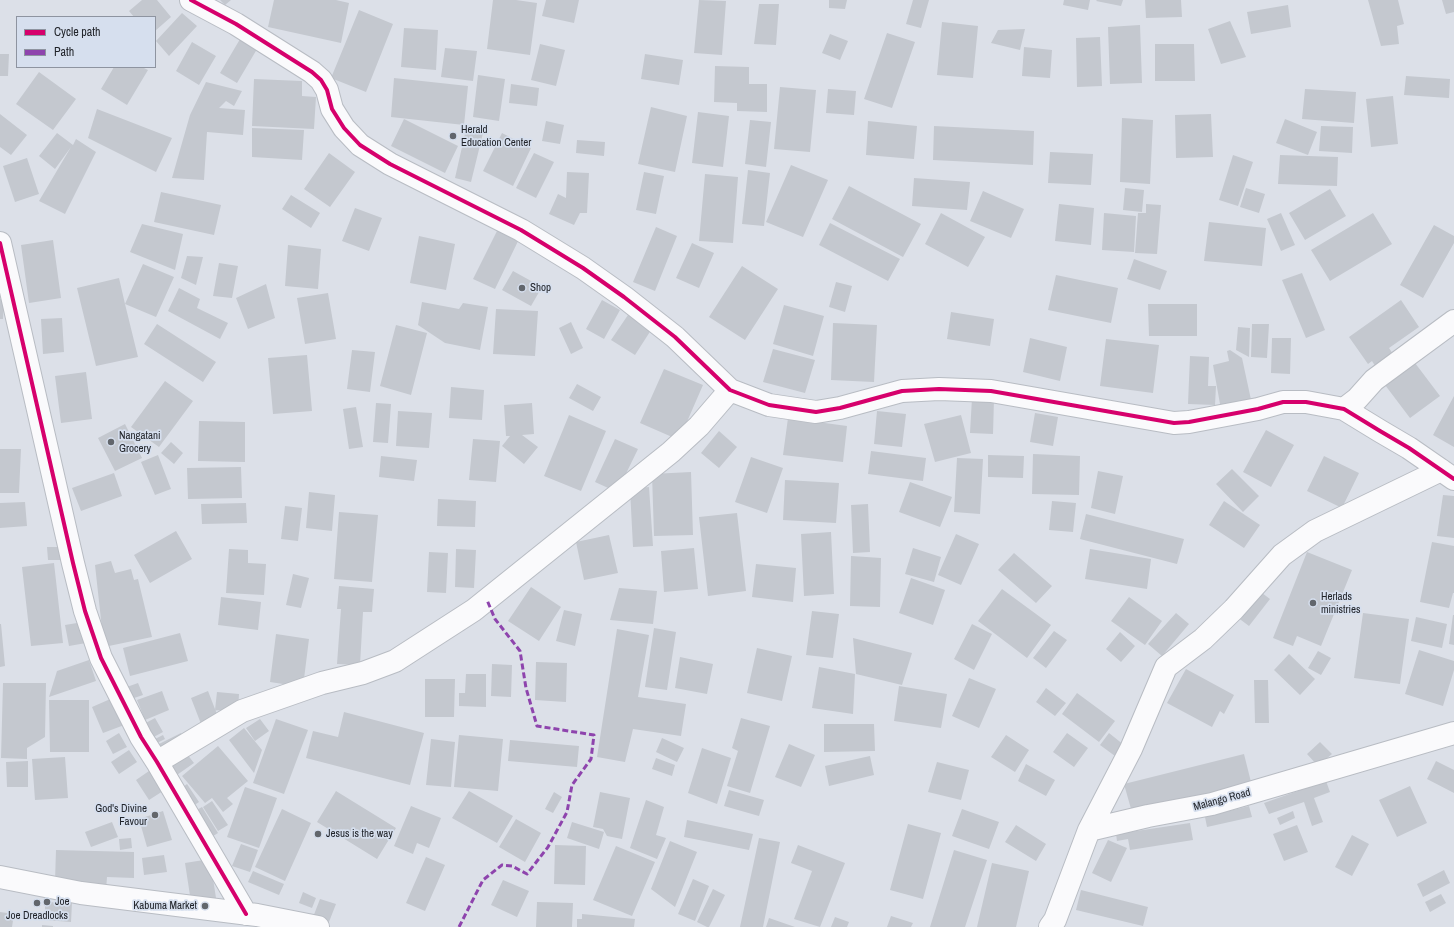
<!DOCTYPE html>
<html>
<head>
<meta charset="utf-8">
<style>
	body { margin:0 }
	#map { position:relative; width:1454px; height:927px; overflow:hidden; background:#dce0e8; font-family:"Archivo Narrow",sans-serif }
	canvas { display:block }
	.legend { position:absolute; left:16px; top:16px; width:140px; height:52px; box-sizing:border-box; background:#d6dfee; border:1px solid #8e94a0; margin:0; padding:5px 7px; list-style:none; font-size:12px; color:#21242a }
	.legend li { display:flex; align-items:center; gap:8px; height:20px }
	.legend b { width:20px; border:1px solid #8e94a0 }
</style>
</head>
<body>
<div id="map">
<canvas width="1454" height="927"></canvas>
<ul class="legend">
<li><b style="height:5px;background:#d6006c"></b>Cycle path</li>
<li><b style="height:5px;background:#8e44ad"></b>Path</li>
</ul>
</div>
<script>
const ctx = document.querySelector('canvas').getContext('2d');
ctx.lineJoin = 'round';
function paint(path, color) { ctx.fillStyle = color; ctx.fill(path, 'evenodd'); }
const shape = rows => new Path2D(rows.map(r => 'M' + r).join(''));
function stroke(path, color, width, dash) { ctx.strokeStyle = color; ctx.lineWidth = width; ctx.lineCap = dash ? 'butt' : 'round'; ctx.setLineDash(dash || []); ctx.stroke(path); }
function label(font, color, halo, rows, align = 'center') {
  ctx.font = font + ' "Archivo Narrow",sans-serif'; ctx.lineWidth = 3.5; ctx.setLineDash([]); ctx.textBaseline = 'middle'; ctx.strokeStyle = halo; ctx.fillStyle = color; for (const [text, x, y, turn = 0] of rows) {
    ctx.save(); ctx.translate(x, y); ctx.rotate((+turn || 0) * Math.PI / 180); ctx.textAlign = isNaN(turn) ? turn : align; if (halo) ctx.strokeText(text, 0, 0); ctx.fillText(text, 0, 0); ctx.restore();
  }
}
paint(shape([
	[142,0,157,0,171,17,155,31,155,17,134,17,129,11],
	[220,0,231,0,225,5],
	[274,0,336,0,349,3,341,43,268,27],
	[493,0,516,0,537,3,530,55,487,49],
	[546,0,579,0,574,23,542,16],
	[699,0,726,1,722,55,694,53],
	[829,0,847,0,845,9,829,8],
	[913,0,929,0,921,28,906,24],
	[1064,0,1090,0,1088,10,1063,5],
	[1097,0,1123,0,1121,6,1096,1],
	[1145,0,1181,0,1182,17,1146,18],
	[1368,0,1398,0,1404,24,1397,26,1399,44,1381,46],
	[1442,0,1454,0,1454,12,1446,14],
	[759,4,779,4,776,45,754,44],
	[1288,5,1291,27,1251,34,1247,12],
	[359,10,393,24,366,92,331,78],
	[182,13,197,26,169,56,156,41],
	[1230,21,1246,57,1221,64,1208,29],
	[942,22,978,26,973,78,937,75],
	[1140,25,1142,83,1110,84,1108,27],
	[404,28,438,30,436,70,401,67],
	[1025,29,1020,50,991,43,998,30],
	[887,33,915,42,892,108,864,99],
	[243,34,260,44,237,83,220,73],
	[830,34,848,41,840,60,822,53],
	[1100,37,1102,86,1077,87,1076,38],
	[192,42,216,56,199,85,176,71],
	[540,44,565,50,556,86,531,80],
	[1155,44,1194,44,1195,81,1155,81],
	[1024,47,1052,50,1050,78,1022,76],
	[445,48,477,51,473,81,441,77],
	[0,54,9,54,8,76,0,76],
	[645,54,683,60,679,85,641,79],
	[715,66,749,67,749,84,767,84,767,112,737,111,737,103,714,102],
	[114,67,142,67,148,70,127,105,101,89],
	[39,72,76,99,53,130,16,104],
	[478,75,505,79,499,121,473,117],
	[1406,76,1450,79,1449,98,1404,95],
	[394,78,468,86,464,125,391,117],
	[254,79,302,81,302,96,316,97,314,129,252,126],
	[206,82,242,91,234,106,226,101,219,108,245,110,243,135,207,132,204,180,172,178,190,115],
	[511,84,539,88,537,106,509,103],
	[780,87,816,90,810,152,774,149],
	[828,89,856,91,854,115,826,113],
	[1305,89,1356,92,1354,123,1302,119],
	[1393,96,1398,144,1371,147,1366,99],
	[651,107,687,116,675,172,638,164],
	[97,109,172,138,156,172,88,138],
	[698,112,729,116,723,167,692,163],
	[0,114,27,135,11,155,0,147],
	[1211,114,1213,157,1176,158,1175,115],
	[1122,118,1153,120,1150,184,1120,182],
	[404,119,458,146,445,173,391,146],
	[1285,119,1317,132,1308,155,1276,143],
	[750,120,771,122,766,167,745,164],
	[546,121,564,125,560,144,542,141],
	[868,121,917,126,914,159,866,155],
	[467,125,484,129,471,182,455,178],
	[934,126,1034,131,1033,165,933,160],
	[1321,126,1353,127,1352,153,1319,151],
	[252,128,304,130,302,160,252,157],
	[57,133,73,145,76,139,96,152,65,214,39,201,71,147,55,169,39,156],
	[502,133,531,148,513,186,483,171],
	[577,140,605,142,604,156,576,153],
	[1050,152,1093,154,1091,185,1048,183],
	[329,153,355,172,330,207,304,189],
	[534,153,554,162,536,198,516,188],
	[1233,155,1253,162,1238,206,1219,200],
	[1280,155,1338,157,1337,186,1278,184],
	[27,158,39,194,15,202,3,166],
	[791,165,828,180,803,237,766,222],
	[748,170,770,173,764,226,742,224],
	[567,172,589,173,587,213,580,213,574,225,549,214,558,194,566,198],
	[644,172,664,176,656,214,636,210],
	[705,174,738,177,733,243,699,241],
	[914,178,970,182,967,210,912,206],
	[849,186,921,224,903,257,832,219],
	[1125,188,1144,190,1142,212,1123,210],
	[1246,188,1265,194,1259,213,1240,207],
	[1330,189,1346,216,1305,240,1289,213],
	[983,191,1024,209,1011,238,970,221],
	[161,192,221,205,214,235,154,222],
	[291,195,320,213,311,228,282,209],
	[1059,204,1094,208,1091,245,1055,241],
	[1146,204,1161,205,1157,254,1135,253,1138,213,1146,213],
	[355,208,382,218,369,251,342,241],
	[941,213,985,237,968,267,925,244],
	[1104,213,1136,216,1134,252,1102,250],
	[1281,213,1295,245,1281,251,1267,219],
	[1373,213,1392,244,1330,281,1311,250],
	[1209,222,1266,228,1262,266,1204,261],
	[830,223,900,259,888,281,819,245],
	[142,224,183,234,175,270,130,252],
	[1434,225,1454,236,1454,243,1423,298,1400,285],
	[499,227,520,237,495,289,473,279],
	[656,227,677,236,655,291,633,282],
	[419,236,455,244,446,290,410,283],
	[53,240,61,298,29,303,21,245],
	[692,243,714,253,699,288,676,278],
	[288,245,321,249,318,289,285,286],
	[187,256,203,257,196,285,181,278],
	[1134,259,1167,271,1160,290,1127,279],
	[219,263,238,266,232,298,213,296],
	[143,264,174,277,156,317,125,304,138,357,96,366,77,288,119,278,125,304],
	[742,266,778,289,745,340,709,317],
	[513,271,542,287,531,306,502,290],
	[1302,273,1325,330,1306,338,1282,280],
	[1056,275,1118,288,1111,323,1048,310],
	[836,282,852,286,845,312,829,307],
	[266,284,275,318,248,329,236,298],
	[179,288,200,299,197,308,228,323,220,339,168,311],
	[328,293,336,339,305,344,297,298],
	[0,299,4,299,3,319,0,319],
	[602,300,620,310,604,339,586,329],
	[1401,300,1419,327,1389,348,1395,357,1377,369,1372,361,1368,364,1349,337],
	[422,302,459,309,463,303,488,307,480,350,445,343,418,325],
	[1148,304,1197,304,1197,336,1149,336],
	[784,305,824,316,813,356,773,344],
	[496,309,538,311,535,356,493,354],
	[630,312,653,327,635,355,611,340],
	[951,312,994,319,990,346,947,339],
	[62,318,64,352,43,354,41,319],
	[571,322,583,348,571,354,559,328],
	[833,323,877,325,874,382,831,380],
	[157,324,216,362,203,382,144,344],
	[1252,324,1269,324,1267,358,1251,357],
	[396,325,427,333,411,395,380,386],
	[1238,327,1250,328,1249,357,1236,350],
	[1030,338,1067,347,1060,381,1023,372],
	[1272,338,1291,338,1290,374,1271,373],
	[1106,339,1159,345,1153,393,1100,386],
	[773,349,815,360,805,393,763,382],
	[352,350,375,352,370,392,347,389],
	[1230,350,1242,358,1253,409,1222,415,1213,365,1229,361,1227,351],
	[307,355,312,411,273,414,268,358],
	[1190,356,1209,357,1208,386,1216,386,1215,405,1188,404],
	[1412,359,1440,396,1410,418,1382,381],
	[664,369,703,385,679,440,640,423],
	[86,372,92,419,61,423,55,376],
	[165,381,193,401,159,447,131,427],
	[577,384,601,397,593,411,569,398],
	[451,387,484,390,482,420,449,418],
	[1454,396,1454,447,1433,435],
	[972,398,994,399,993,434,970,433],
	[376,403,391,404,388,443,373,442],
	[532,403,534,434,522,435,538,447,524,464,502,446,510,436,506,436,504,405],
	[356,407,363,447,349,449,343,409],
	[398,411,432,413,429,448,396,446],
	[877,411,906,414,902,447,874,444],
	[1035,413,1058,417,1053,446,1030,442],
	[569,415,606,431,581,491,544,476],
	[961,415,971,453,935,462,924,424],
	[788,418,847,426,843,462,783,455],
	[199,421,245,422,245,462,198,461],
	[125,424,142,458,115,471,98,438],
	[1266,430,1294,445,1271,487,1243,472],
	[719,431,737,447,719,468,701,453],
	[473,439,500,441,496,482,469,480],
	[615,439,638,449,617,492,595,482],
	[171,442,183,453,174,464,161,453],
	[0,449,21,449,19,493,0,493],
	[871,451,926,458,923,481,868,474],
	[1033,454,1080,456,1079,495,1032,494],
	[158,455,171,489,155,495,141,462],
	[988,455,1024,456,1023,478,988,477],
	[381,456,417,460,414,481,379,477],
	[1324,456,1359,473,1342,508,1307,491],
	[751,457,783,468,767,513,735,502],
	[957,458,983,459,980,514,954,512],
	[241,467,242,498,188,499,187,468],
	[1232,469,1259,496,1243,512,1216,484],
	[1098,471,1123,476,1115,514,1091,508],
	[691,472,693,535,654,536,652,474],
	[114,473,122,496,81,511,72,488],
	[785,480,839,483,836,523,783,520],
	[910,482,952,497,940,527,899,512],
	[649,487,653,546,633,547,630,489],
	[309,492,335,495,332,531,306,528],
	[1443,495,1454,496,1454,538,1437,536],
	[438,499,476,501,475,527,437,526],
	[1052,501,1076,503,1073,532,1049,530],
	[1224,501,1260,525,1244,548,1209,525],
	[25,502,27,526,0,528,0,503],
	[246,503,247,523,202,524,201,504],
	[868,504,870,552,853,553,851,505],
	[285,506,302,508,298,541,281,539],
	[339,512,378,515,372,582,334,579],
	[737,513,746,591,708,596,699,517],
	[1086,514,1184,539,1177,564,1080,539],
	[176,531,192,559,150,583,134,555],
	[831,532,834,594,804,596,801,534],
	[956,534,979,544,961,585,938,575],
	[609,535,618,573,584,580,576,542],
	[1432,542,1454,546,1454,593,1453,593,1449,608,1420,602],
	[47,547,66,547,67,560,48,560],
	[694,548,698,589,664,592,661,551],
	[913,548,941,557,934,582,905,574],
	[229,549,248,550,248,563,266,564,264,595,226,593],
	[456,549,476,550,474,588,455,587],
	[1090,549,1151,559,1147,589,1085,579],
	[429,552,448,553,446,593,427,592],
	[1307,552,1352,570,1321,646,1297,636,1293,646,1273,638],
	[1014,553,1052,586,1036,603,998,570],
	[851,556,881,558,880,607,850,606],
	[111,561,115,573,131,569,134,580,138,579,152,637,104,647,95,565],
	[54,563,63,643,31,646,22,567],
	[756,564,796,568,793,602,752,597],
	[293,574,309,578,301,608,286,605],
	[911,578,945,590,933,625,899,613],
	[339,586,374,589,372,612,363,612,360,665,337,664,341,609,337,609],
	[531,587,561,607,539,641,508,621],
	[1254,587,1270,599,1249,626,1233,614],
	[619,588,657,591,653,624,610,620],
	[1002,589,1051,625,1027,658,978,621],
	[221,597,261,602,258,630,218,625],
	[1129,597,1162,621,1145,645,1111,621],
	[564,610,582,614,575,646,556,641],
	[812,611,839,614,833,658,806,655],
	[1176,613,1189,624,1162,656,1148,644],
	[1363,613,1409,619,1400,684,1354,678],
	[1453,615,1454,615,1454,645,1449,644],
	[1416,617,1447,624,1442,648,1411,641],
	[83,622,86,643,69,646,65,625],
	[0,624,1,624,5,666,0,667],
	[972,624,992,634,974,670,954,659],
	[654,628,676,632,667,690,645,687],
	[617,629,649,635,638,697,686,704,681,736,633,729,625,762,597,757],
	[1054,631,1067,640,1046,668,1033,658],
	[1120,632,1135,646,1121,662,1106,649],
	[180,633,188,661,130,676,123,648],
	[276,634,309,639,303,687,270,682],
	[853,638,912,653,902,685,856,674],
	[757,648,792,656,782,701,747,693],
	[1419,650,1454,661,1454,670,1443,706,1405,694],
	[1318,651,1331,658,1321,675,1308,668],
	[1289,654,1315,679,1300,695,1274,670],
	[680,657,713,664,707,694,675,688],
	[89,660,96,681,49,697,57,671],
	[536,662,567,663,566,702,535,700],
	[492,664,512,665,511,697,491,696],
	[819,667,855,674,853,714,812,708],
	[1186,669,1234,695,1224,714,1220,711,1212,727,1167,703],
	[466,674,486,674,486,707,459,706,459,693,465,693],
	[969,678,996,689,979,728,952,716],
	[425,679,455,679,454,717,425,717],
	[1254,680,1268,680,1269,723,1255,723],
	[3,683,46,683,45,737,27,748,27,759,1,758],
	[138,683,143,695,128,700,124,688],
	[899,686,947,694,941,728,894,721],
	[1046,688,1066,703,1055,716,1036,702],
	[162,691,169,710,145,720,137,700],
	[208,691,220,722,203,729,191,698],
	[217,692,239,694,238,712,215,710],
	[1077,693,1115,721,1099,742,1062,714],
	[115,697,127,724,103,733,92,707],
	[49,700,89,700,89,752,50,752],
	[344,712,424,733,410,785,306,758,313,731,338,737],
	[155,718,163,732,150,739,142,725],
	[741,718,770,726,750,793,727,786,738,751,732,748],
	[260,719,269,731,255,741,246,728],
	[276,719,308,730,284,794,253,783],
	[824,724,874,724,875,751,824,752],
	[244,728,262,750,254,773,229,740],
	[119,733,127,747,113,754,106,741],
	[181,733,184,741,161,753,157,745],
	[1067,733,1088,748,1074,767,1053,752],
	[1109,733,1124,745,1115,756,1100,745],
	[163,735,165,739,157,743,155,739],
	[459,735,503,739,498,791,454,787],
	[1006,735,1029,750,1015,772,991,757],
	[662,738,684,748,677,762,656,752],
	[431,739,455,742,451,787,426,785],
	[510,740,579,746,577,767,508,761],
	[1320,742,1332,754,1318,766,1307,754],
	[789,744,815,755,801,787,775,777],
	[218,746,248,781,227,798,233,804,223,812,212,798,205,803,182,776],
	[702,748,731,758,717,804,688,793],
	[183,749,194,763,174,777,164,763],
	[129,750,137,762,119,774,111,762],
	[1244,754,1252,786,1133,816,1124,784],
	[870,756,874,775,829,786,825,766],
	[65,757,68,798,35,800,32,759],
	[656,758,675,765,672,776,652,769],
	[28,761,28,787,7,787,6,762],
	[1436,761,1454,770,1454,793,1427,779],
	[937,762,969,770,961,800,928,792],
	[1026,764,1055,780,1046,796,1018,781],
	[149,771,163,791,149,800,136,780],
	[1326,781,1330,792,1314,798,1323,822,1312,826,1304,802,1269,814,1264,803],
	[187,784,199,802,190,808,179,790],
	[1410,786,1427,823,1397,837,1379,800],
	[245,787,277,798,259,848,227,837],
	[729,790,764,800,759,816,724,806],
	[336,791,396,828,377,859,317,822],
	[469,791,513,816,497,843,452,818],
	[554,792,562,797,553,813,545,809],
	[600,792,630,798,622,839,607,836,603,829,593,827],
	[646,800,664,807,656,835,666,838,657,859,630,848],
	[212,801,228,825,218,831,203,807],
	[411,806,441,818,429,848,417,843,413,854,394,846],
	[1249,806,1252,817,1207,827,1205,817],
	[202,807,218,833,210,838,193,812],
	[282,809,311,823,285,881,255,867],
	[962,809,999,822,989,849,952,836],
	[163,811,172,840,147,847,139,819],
	[1293,811,1295,818,1280,825,1277,818],
	[516,819,541,833,525,862,499,847],
	[687,820,753,834,749,850,684,837],
	[112,822,118,837,91,847,85,832],
	[572,822,604,832,599,849,567,838],
	[1190,823,1193,840,1130,850,1128,839,1117,841,1116,834],
	[908,824,941,833,923,899,890,890],
	[1016,825,1046,844,1036,861,1005,842],
	[1297,825,1308,852,1284,861,1273,834],
	[1352,835,1369,844,1352,876,1335,867],
	[131,838,132,848,120,850,119,839],
	[759,838,780,842,763,927,740,927],
	[1108,840,1127,848,1111,882,1092,873],
	[670,841,697,852,675,907,651,889],
	[241,844,258,850,250,872,232,866],
	[555,845,586,846,585,885,554,884],
	[798,845,845,863,820,927,794,919,812,871,791,863],
	[616,846,655,862,632,916,593,900],
	[56,850,134,852,134,878,107,877,106,890,55,881],
	[954,850,987,860,965,927,930,927],
	[164,855,167,872,144,875,142,858],
	[426,857,445,865,425,911,406,903],
	[210,859,216,898,191,902,185,863],
	[992,863,1029,871,1016,927,977,927],
	[1444,870,1450,883,1423,897,1417,884],
	[253,871,284,884,279,895,248,882],
	[693,879,709,886,695,921,678,914],
	[503,880,529,891,517,917,491,905],
	[713,889,725,895,709,927,707,927,697,922],
	[1081,890,1148,907,1143,926,1076,910],
	[303,892,316,898,312,908,299,903],
	[1441,894,1446,903,1430,912,1425,902],
	[320,899,336,904,327,927,310,925],
	[45,902,72,903,71,922,45,920],
	[537,902,573,903,572,927,536,927],
	[0,912,14,914,12,927,0,927],
	[582,914,635,919,634,927,577,927,577,919,582,919],
	[891,916,913,923,911,927,887,927],
	[835,917,849,922,847,927,831,927],
	[769,918,795,927,766,927],
	[42,925,53,926,53,927,42,927]
]), '#c4c8cf');
const street = shape([
	[191,0,236,24,312,72,321,80,327,90,332,109,344,128,360,145,390,164,521,230,583,268,624,297,675,337,730,390,769,405,816,412,840,408,902,391,939,389,991,391,1174,423,1189,422,1258,409,1283,402,1306,402,1344,409,1380,431,1409,448,1454,479],
	[0,243,73,563,85,611,101,658,141,737,157,762,246,914],
	[1344,409,1357,399,1374,380,1454,321],
	[157,762,242,711,322,683,363,673,395,661,474,610,671,452,699,426,730,390],
	[1089,830,1148,816,1212,804,1454,733],
	[0,877,81,893,257,915,318,927],
	[1050,927,1055,920,1089,830,1131,749,1166,667,1203,639,1234,609,1282,555,1315,531,1441,470]
]);
stroke(street, '#b8bcc3', 24);
stroke(street, '#fafafc', 22);
stroke(shape([
	[459,927,483,880,502,865,512,866,527,874,548,847,567,812,572,785,591,759,594,735,537,726,526,688,520,651,495,619,487,600]
]), '#8e44ad', 3, [6, 3]);
stroke(shape([
	[191,0,236,24,312,72,321,80,327,90,332,109,344,128,360,145,390,164,521,230,583,268,624,297,675,337,730,390,769,405,816,412,840,408,902,391,939,389,991,391,1174,423,1189,422,1258,409,1283,402,1306,402,1344,409,1380,431,1409,448,1454,479],
	[0,243,73,563,85,611,101,658,141,737,157,762,246,914]
]), '#d6006c', 4);
for (const [x, y, r, color] of [
	[453,136,4,"#62666c"],
	[522,288,4,"#62666c"],
	[111,442,4,"#62666c"],
	[1313,603,4,"#62666c"],
	[155,815,4,"#62666c"],
	[318,834,4,"#62666c"],
	[47,902,4,"#62666c"],
	[37,903,4,"#62666c"],
	[205,906,4,"#62666c"]
]) { const dot = new Path2D(); dot.arc(x, y, r, 0, 2 * Math.PI); ctx.fillStyle = color; ctx.fill(dot); stroke(dot, '#d6dfee', 1.5); }
label('11px', '#21242a', '#d6dfee', [
	["Herald",461,130],
	["Education Center",461,143],
	["Shop",530,288],
	["Nangatani",119,436],
	["Grocery",119,449],
	["Herlads",1321,597],
	["ministries",1321,610],
	["God's Divine",147,809,"right"],
	["Favour",147,822,"right"],
	["Jesus is the way",326,834],
	["Joe",55,902],
	["Kabuma Market",197,906,"right"],
	["Joe Dreadlocks",37,916,"center"]
], 'left');
label('11px', '#21242a', '#d6dfee', [
	["Malango Road",1222,800,-15]
]);
</script>
</body>
</html>
